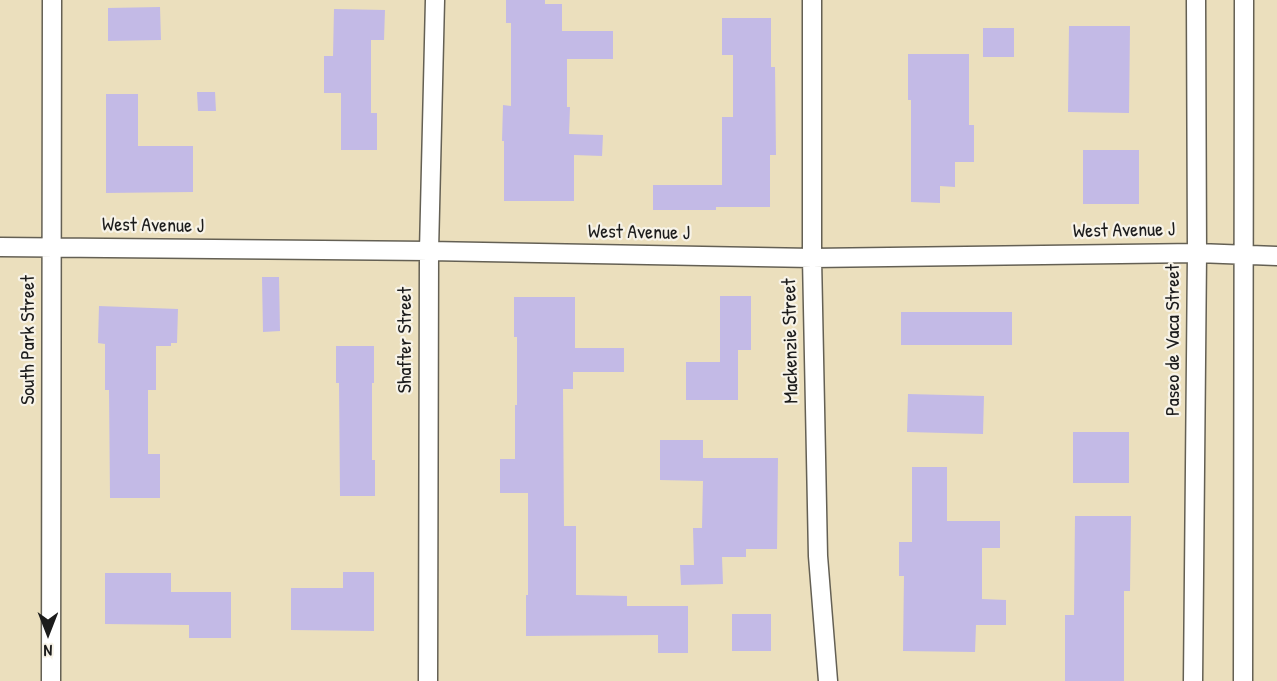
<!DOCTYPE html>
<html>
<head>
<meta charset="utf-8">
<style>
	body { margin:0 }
	#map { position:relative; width:1277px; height:681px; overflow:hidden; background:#ebdfbd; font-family:"Patrick Hand",sans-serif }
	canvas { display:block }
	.north { position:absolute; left:18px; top:603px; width:60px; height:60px; -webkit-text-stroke:4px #f7f3e8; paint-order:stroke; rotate:180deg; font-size:16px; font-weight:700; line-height:24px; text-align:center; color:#1c1c1c }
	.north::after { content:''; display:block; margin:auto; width:21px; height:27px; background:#1c1c1c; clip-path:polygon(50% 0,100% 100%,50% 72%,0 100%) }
</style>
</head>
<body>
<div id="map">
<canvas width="1277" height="681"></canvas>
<div class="north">N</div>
</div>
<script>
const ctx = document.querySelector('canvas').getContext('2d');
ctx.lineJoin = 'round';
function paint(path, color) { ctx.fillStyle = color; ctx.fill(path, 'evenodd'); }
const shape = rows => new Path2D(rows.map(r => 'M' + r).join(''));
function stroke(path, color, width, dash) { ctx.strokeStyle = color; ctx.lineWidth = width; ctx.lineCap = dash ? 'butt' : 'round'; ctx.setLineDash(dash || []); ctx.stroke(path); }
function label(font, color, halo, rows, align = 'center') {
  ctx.font = font + ' "Patrick Hand",sans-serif'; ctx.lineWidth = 4.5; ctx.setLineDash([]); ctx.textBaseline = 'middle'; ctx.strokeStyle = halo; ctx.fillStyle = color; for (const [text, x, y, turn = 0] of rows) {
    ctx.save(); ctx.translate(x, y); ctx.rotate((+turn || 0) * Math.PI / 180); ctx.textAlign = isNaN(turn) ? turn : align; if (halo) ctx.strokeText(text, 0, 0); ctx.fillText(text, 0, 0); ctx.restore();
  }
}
paint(shape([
	[506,0,545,0,545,4,562,4,562,31,613,31,613,59,567,59,567,107,570,107,569,134,603,135,602,156,574,155,574,201,504,201,504,141,502,141,503,105,511,106,511,23,506,23],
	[160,7,161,40,108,41,108,8],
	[334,9,385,10,384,40,371,40,371,113,377,113,377,150,341,150,341,93,324,93,324,56,333,56],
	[722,18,771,18,771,67,775,67,776,155,770,155,770,207,716,207,716,210,653,210,653,185,722,185,722,117,733,117,733,55,722,55],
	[1069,26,1130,26,1129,113,1068,112],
	[983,28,1014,28,1014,57,983,57],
	[908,54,969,54,969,125,974,125,974,162,955,162,955,187,940,186,940,203,911,202,911,100,908,100],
	[197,92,215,92,216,111,198,111],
	[106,94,138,94,138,146,193,146,193,192,106,193],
	[1083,150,1139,150,1139,204,1083,204],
	[262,277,279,277,280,331,263,332],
	[720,296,751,296,751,350,738,350,738,400,686,400,686,362,720,362],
	[514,297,575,297,575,348,624,348,624,372,573,372,573,389,563,389,564,526,576,526,576,595,627,596,627,606,688,606,688,653,658,653,658,635,526,636,526,595,528,595,528,493,500,493,500,459,515,459,515,405,517,405,517,337,514,337],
	[99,306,178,309,177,343,171,343,171,346,156,346,156,390,148,390,148,454,160,454,160,498,110,498,109,390,105,390,105,344,98,343],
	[901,312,1012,312,1012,345,901,345],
	[336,346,374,346,374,383,372,383,372,460,375,460,375,496,340,496,339,383,336,383],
	[908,394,984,396,983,434,907,432],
	[1073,432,1129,432,1129,483,1073,483],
	[660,440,703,440,703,458,778,458,777,549,746,549,746,557,722,557,723,584,681,585,680,565,694,565,693,528,702,528,703,481,660,480],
	[912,467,947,467,947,521,1000,521,1000,548,982,548,982,599,1006,600,1006,625,976,625,975,652,903,651,904,576,899,576,899,542,912,542],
	[1075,516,1131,516,1130,591,1124,591,1124,681,1065,681,1065,615,1074,615],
	[343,572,374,572,374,631,291,630,291,588,343,588],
	[105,573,171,573,171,592,231,592,231,638,189,638,189,625,105,624],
	[732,614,771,614,771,651,732,651]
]), '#c3bae6');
const street = shape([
	[812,0,812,258,818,556,828,681],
	[0,247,429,251,812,258,1197,253,1277,256],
	[51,681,52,0],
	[428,681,429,251,435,0],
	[1193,681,1197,253,1196,0],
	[1243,681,1244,0]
]);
stroke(street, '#646054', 21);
stroke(street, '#fff', 18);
label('20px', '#1c1c1c', '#f7f3e8', [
	["West Avenue J",153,226,1],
	["West Avenue J",1124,231,-1],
	["West Avenue J",639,233,1],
	["South Park Street",29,340,-90],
	["Shafter Street",406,340,-90],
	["Paseo de Vaca Street",1174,340,-90],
	["Mackenzie Street",791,341,-91]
]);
</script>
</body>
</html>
